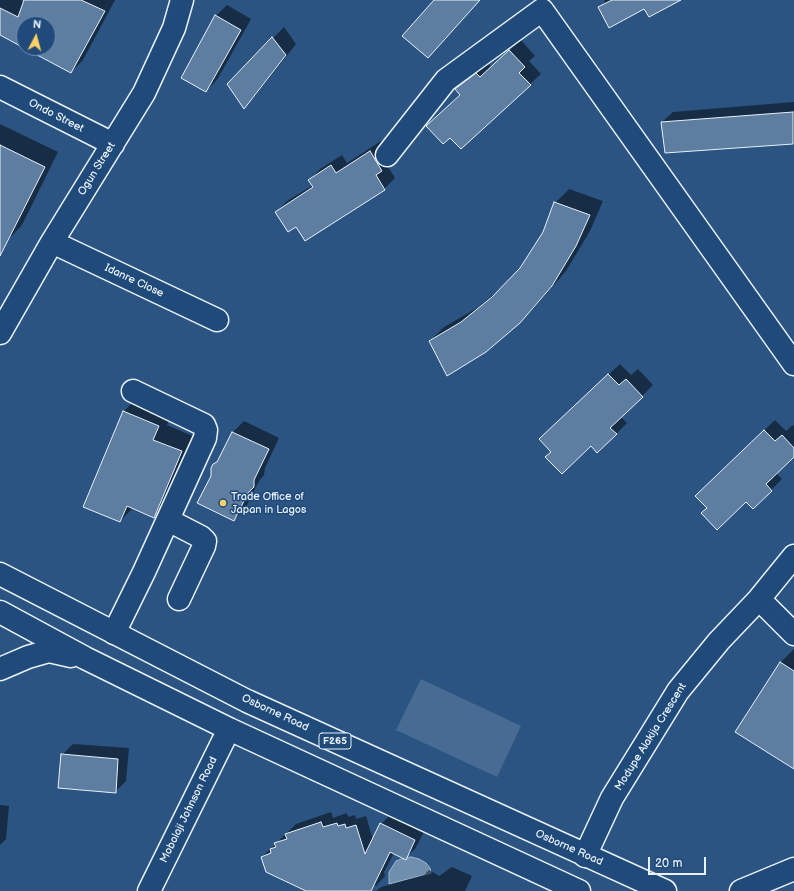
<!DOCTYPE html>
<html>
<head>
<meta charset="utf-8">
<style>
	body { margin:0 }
	#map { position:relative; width:794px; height:891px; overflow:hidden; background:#2b5482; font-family:"Balsamiq Sans",sans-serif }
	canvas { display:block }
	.north { position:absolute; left:16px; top:16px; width:40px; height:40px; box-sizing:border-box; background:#1f4a7a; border:1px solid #6f8dac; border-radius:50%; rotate:6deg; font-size:11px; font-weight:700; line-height:16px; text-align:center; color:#e8f1f8 }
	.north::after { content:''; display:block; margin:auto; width:14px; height:18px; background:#ffd166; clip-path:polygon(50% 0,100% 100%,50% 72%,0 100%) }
	.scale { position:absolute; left:648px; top:857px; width:58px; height:18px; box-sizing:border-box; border:2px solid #e8f1f8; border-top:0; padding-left:5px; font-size:12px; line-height:14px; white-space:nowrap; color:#e8f1f8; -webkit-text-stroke:3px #1f4a7a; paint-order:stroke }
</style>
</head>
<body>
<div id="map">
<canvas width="794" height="891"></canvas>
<div class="north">N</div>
<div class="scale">20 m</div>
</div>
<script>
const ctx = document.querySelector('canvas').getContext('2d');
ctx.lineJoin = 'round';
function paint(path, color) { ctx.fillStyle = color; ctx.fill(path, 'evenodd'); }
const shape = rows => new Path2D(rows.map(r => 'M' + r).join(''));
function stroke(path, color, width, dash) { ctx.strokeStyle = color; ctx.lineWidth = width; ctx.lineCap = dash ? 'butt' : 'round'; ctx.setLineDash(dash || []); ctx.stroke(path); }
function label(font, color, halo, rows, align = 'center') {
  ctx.font = font + ' "Balsamiq Sans",sans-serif'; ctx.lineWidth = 3; ctx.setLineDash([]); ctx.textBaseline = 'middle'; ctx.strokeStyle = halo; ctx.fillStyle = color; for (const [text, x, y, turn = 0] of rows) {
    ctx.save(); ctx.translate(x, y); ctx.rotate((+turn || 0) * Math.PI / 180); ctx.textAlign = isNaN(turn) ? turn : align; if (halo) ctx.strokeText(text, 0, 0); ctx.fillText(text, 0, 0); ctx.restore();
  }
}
paint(shape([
	[421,679,521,726,497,777,396,730]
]), '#476b93');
const water = shape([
	[411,857,419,859,426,863,430,868,431,873,389,884,389,872,396,861,404,858,411,857]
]);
paint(water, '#708ead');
stroke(water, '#a0b6cb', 1);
paint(shape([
	[0,0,20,0,24,2,25,0,115,0,83,60,71,72,26,48,48,48,48,24,24,24,24,47,0,28],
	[604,0,676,0,645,8,599,8,605,2],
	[227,5,251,19,217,80,206,91,216,16],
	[284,27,296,44,255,96,244,107,228,84],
	[521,40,535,56,529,61,541,74,530,84,461,95,456,89,467,78,488,63,491,67],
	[794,102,794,141,793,143,662,122,673,112],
	[0,124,58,152,22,225,8,240,0,236],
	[381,141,392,160,387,165,395,178,384,189,296,226,276,212,287,201,313,185,309,180,320,169,342,155,347,163],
	[569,189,603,201,590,231,566,271,534,308,519,323,430,341,444,327,477,308,504,286,521,268,544,233,555,203],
	[620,364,631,375,638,369,653,385,621,417,627,423,616,434,591,445,552,452,551,428],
	[138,397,172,412,167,425,195,437,168,502,153,516,133,508,120,521,124,411],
	[775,420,786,431,793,425,794,426,794,456,776,473,782,479,753,508,746,501,708,507,707,485],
	[244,421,279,438,265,468,264,475,259,481,245,509,234,520,220,459,233,432],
	[794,649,794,767,737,732,781,662],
	[73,744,129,748,126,781,115,792,62,755],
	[0,805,9,806,6,839,0,845],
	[331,812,333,818,347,813,348,817,355,815,356,819,366,816,373,840,381,824,391,814,425,830,415,849,405,858,394,853,384,872,385,876,376,886,349,872,340,891,308,891,262,857,296,824],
	[452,867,472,876,465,891,376,891,381,887,424,875,429,870,439,876]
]), '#0007');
const building = shape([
	[24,0,81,0,105,11,71,73,24,48,48,48,48,24,24,24,24,48,0,35,0,8,18,17,24,0],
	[434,0,480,0,428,58,402,36,434,0],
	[612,0,681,0,649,17,644,9,609,28,598,7,612,0],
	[215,15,241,30,206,92,181,78,215,15],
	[272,37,286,55,244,109,227,84,272,37],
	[509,50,525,67,519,73,531,85,461,149,450,138,443,144,426,126,460,95,455,89,476,73,480,77,509,50],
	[793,112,793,144,665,153,661,122,793,112],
	[0,145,45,167,0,256,0,145],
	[370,151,382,171,376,175,385,190,305,241,296,227,288,232,275,212,313,187,308,180,331,165,336,173,370,151],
	[554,202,590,215,576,246,552,286,520,323,486,352,447,376,429,341,461,322,492,297,520,268,543,232,554,202],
	[608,374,619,385,626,379,643,397,610,428,617,434,597,453,591,446,562,474,545,457,551,452,539,439,608,374],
	[123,411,159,426,153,440,182,451,154,518,127,506,120,522,83,507,123,411],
	[764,430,775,441,782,435,794,448,794,457,766,484,772,491,753,509,746,502,717,530,701,513,707,508,695,496,764,430],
	[232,432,269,449,254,480,254,487,248,493,234,521,197,503,211,476,211,468,213,464,217,462,232,432],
	[780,662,794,671,794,769,735,732,780,662],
	[61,754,118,759,116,793,58,788,61,754],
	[321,822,323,827,337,823,338,826,345,824,346,828,356,825,365,854,380,823,415,840,406,860,390,852,371,891,306,891,266,872,261,857,271,853,270,849,276,847,274,843,287,839,285,834,321,822]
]);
paint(building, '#5d7da1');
stroke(building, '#e8f1f8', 1);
const minor = shape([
	[0,87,113,144],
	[387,155,446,80,542,10,794,364],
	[52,242,217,320],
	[0,333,52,242,144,93,174,28,182,0],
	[168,520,201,537,205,541,204,546,179,599],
	[759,599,794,634],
	[114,633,144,572,205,438,206,430,204,425,133,391],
	[585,856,612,798,678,691,719,641,759,599,794,556],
	[741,891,794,869]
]);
const major = shape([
	[0,574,247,701,665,891],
	[0,612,85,658,229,729,579,891],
	[0,669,28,657,49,651,71,656],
	[149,891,229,729]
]);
stroke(minor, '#e8f1f8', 25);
stroke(major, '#e8f1f8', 25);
stroke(minor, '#1f4a7a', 22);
stroke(major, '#1f4a7a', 22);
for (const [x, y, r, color] of [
	[223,503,4,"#ffd166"]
]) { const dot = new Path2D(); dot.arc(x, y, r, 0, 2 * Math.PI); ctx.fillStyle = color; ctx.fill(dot); stroke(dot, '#1f4a7a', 1.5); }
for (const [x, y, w] of [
	[335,741,32]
]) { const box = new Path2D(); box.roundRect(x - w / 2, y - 8, w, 16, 3); ctx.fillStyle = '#1f4a7a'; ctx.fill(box); stroke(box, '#e8f1f8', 1); }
label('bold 10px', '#e8f1f8', null, [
	["F265",335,741]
]);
label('11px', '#e8f1f8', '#1f4a7a', [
	["Ondo Street",56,116,27],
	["Ogun Street",97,169,-58],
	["Idanre Close",134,281,25],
	["Osborne Road",275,713,25],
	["Modupe Alakija Crescent",651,737,-58],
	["Mobolaji Johnson Road",189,810,-64],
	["Osborne Road",569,848,24]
]);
label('11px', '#e8f1f8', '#1f4a7a', [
	["Trade Office of",231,497],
	["Japan in Lagos",231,510]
], 'left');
</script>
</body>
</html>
